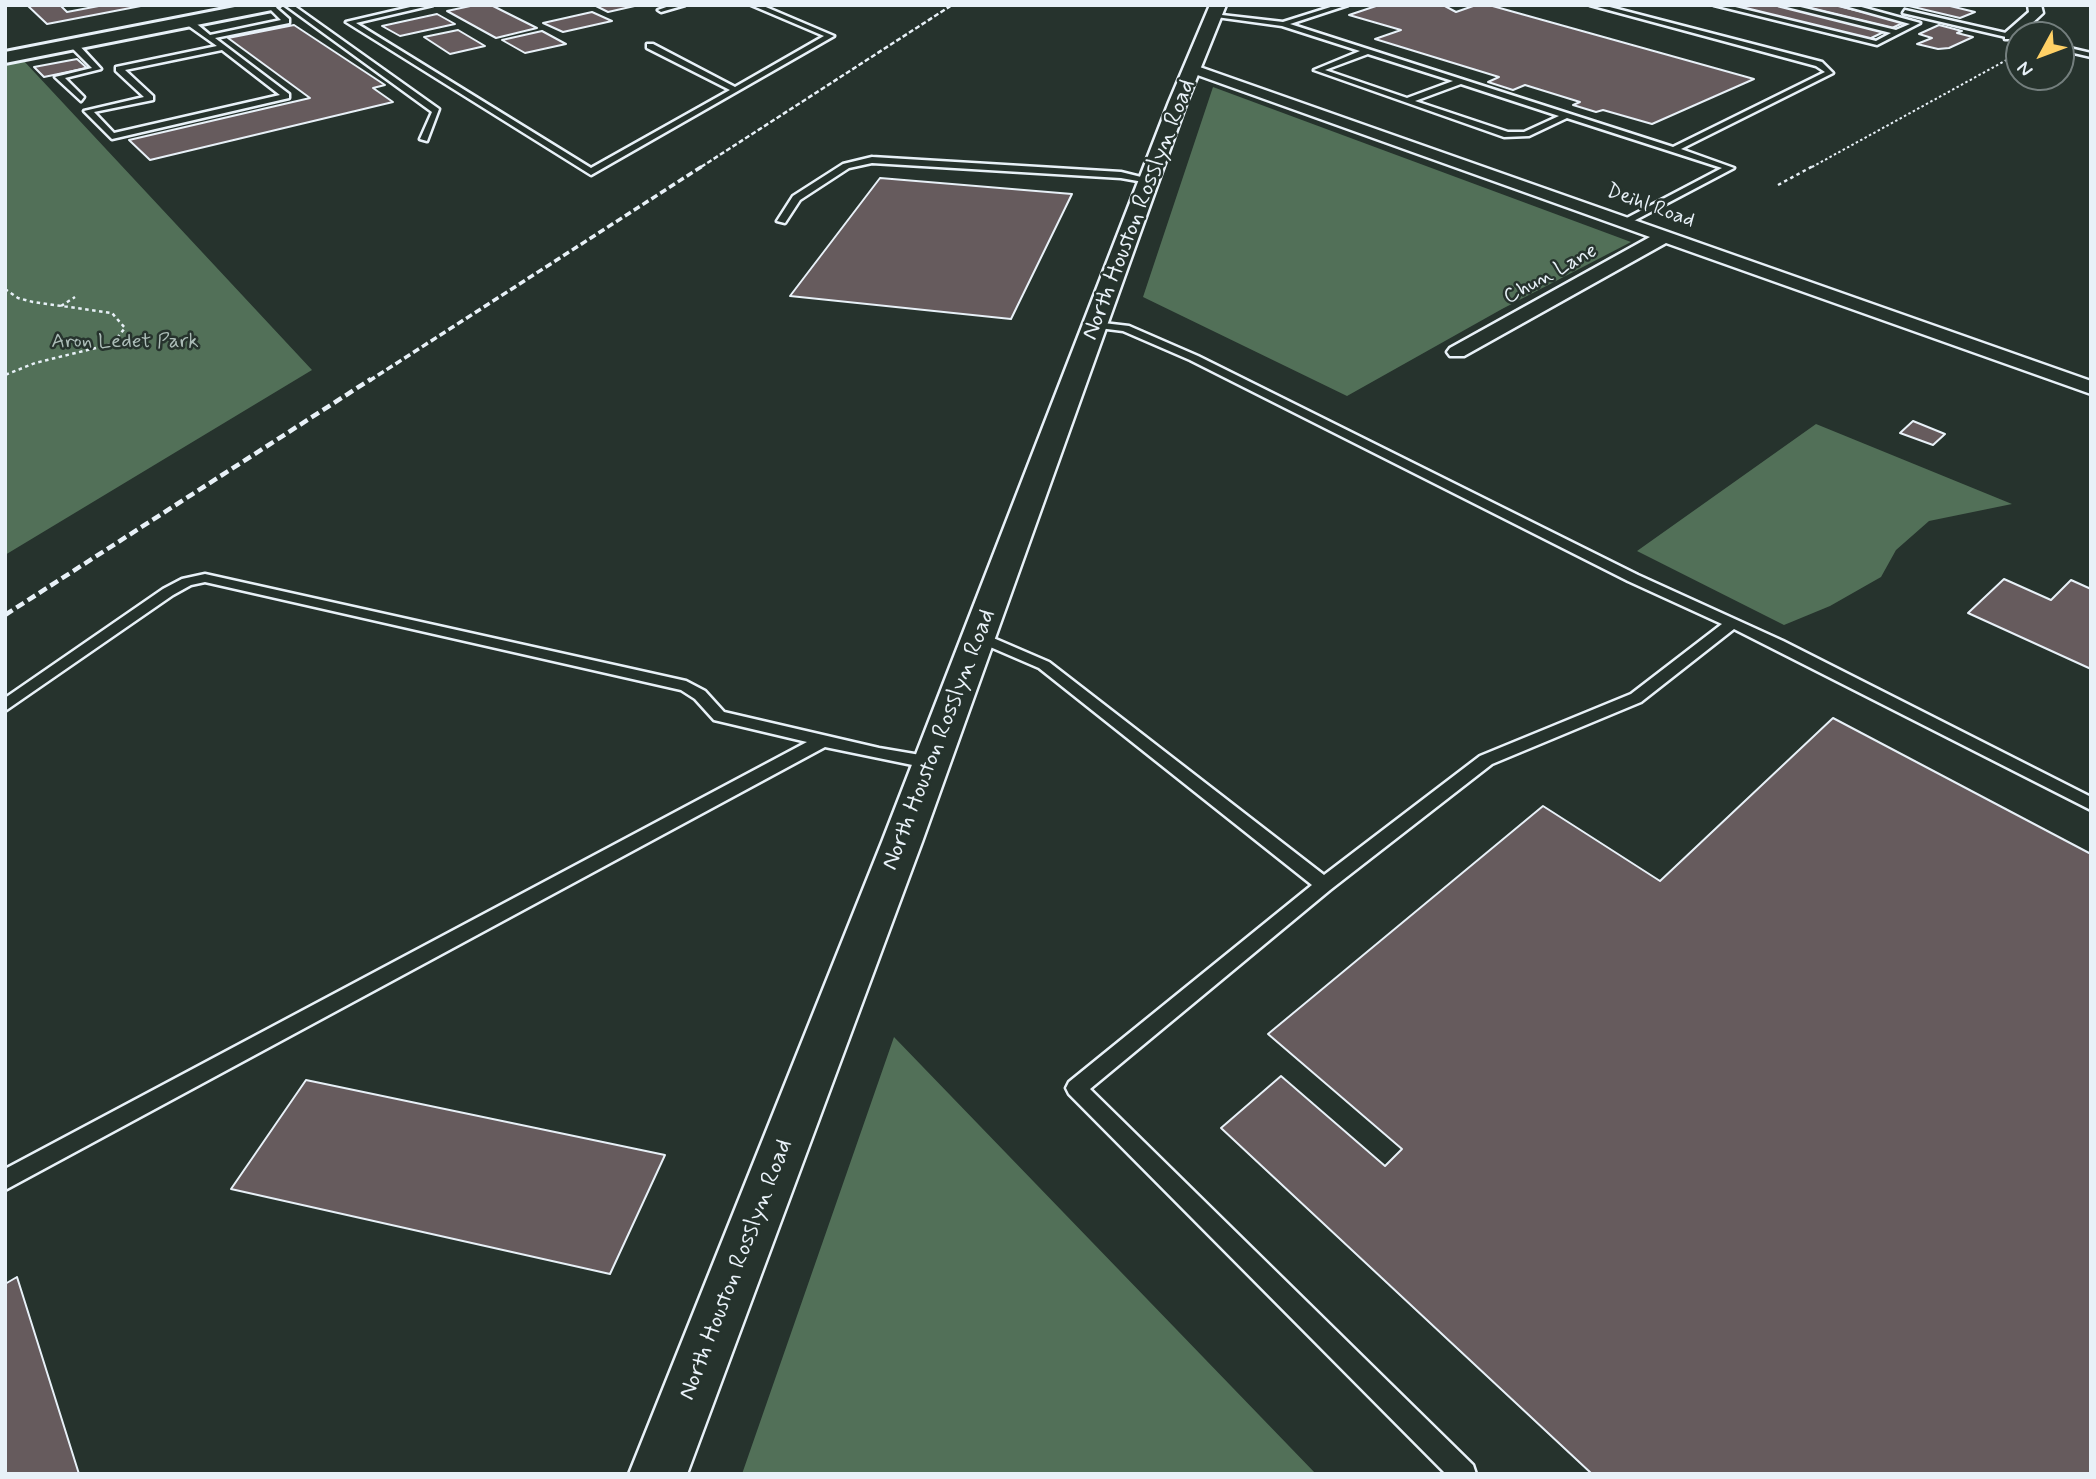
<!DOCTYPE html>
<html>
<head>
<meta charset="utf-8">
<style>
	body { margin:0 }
	#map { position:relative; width:2096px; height:1479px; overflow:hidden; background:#26332d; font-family:Mynerve,sans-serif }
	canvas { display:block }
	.frame { position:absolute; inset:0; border:7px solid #e8f1f8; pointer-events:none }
	.north { position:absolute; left:2005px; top:21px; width:70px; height:70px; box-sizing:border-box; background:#26332d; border:2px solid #747f7e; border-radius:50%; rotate:229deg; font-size:19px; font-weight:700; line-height:28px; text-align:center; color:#e8f1f8 }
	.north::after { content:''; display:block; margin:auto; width:24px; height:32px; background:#ffd166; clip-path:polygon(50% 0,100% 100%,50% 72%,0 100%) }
</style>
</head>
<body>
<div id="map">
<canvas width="2096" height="1479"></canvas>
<div class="frame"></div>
<div class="north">N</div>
</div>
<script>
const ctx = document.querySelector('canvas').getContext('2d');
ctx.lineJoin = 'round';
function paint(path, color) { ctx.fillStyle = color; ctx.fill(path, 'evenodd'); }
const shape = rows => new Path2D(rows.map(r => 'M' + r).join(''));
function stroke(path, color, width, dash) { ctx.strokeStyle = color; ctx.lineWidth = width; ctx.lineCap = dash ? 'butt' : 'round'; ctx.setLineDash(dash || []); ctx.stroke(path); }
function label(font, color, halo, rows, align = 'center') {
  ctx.font = font + ' Mynerve,sans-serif'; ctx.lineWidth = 5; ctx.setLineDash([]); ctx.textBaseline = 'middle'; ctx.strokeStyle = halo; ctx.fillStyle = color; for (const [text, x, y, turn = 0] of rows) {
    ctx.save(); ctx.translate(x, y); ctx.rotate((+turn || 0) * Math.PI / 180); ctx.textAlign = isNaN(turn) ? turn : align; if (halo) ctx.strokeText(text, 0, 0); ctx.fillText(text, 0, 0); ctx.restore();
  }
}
paint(shape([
	[23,60,312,370,5,555,5,63],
	[1213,87,1631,242,1502,309,1347,396,1143,297],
	[1816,424,2012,504,1929,521,1896,550,1881,577,1830,606,1784,625,1637,551],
	[894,1037,1316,1474,742,1474]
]), '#527058');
const building = shape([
	[27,5,60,5,67,12,104,5,146,5,47,24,27,5],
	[475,5,491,5,537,28,496,38,447,11,475,5],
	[594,5,639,5,608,12,594,5],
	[1379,5,1443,5,1456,12,1476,5,1489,5,1754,79,1652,124,1603,110,1596,112,1573,105,1580,102,1525,85,1513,90,1488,82,1499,77,1375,39,1401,30,1349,15,1379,5],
	[1731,5,1778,5,1886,31,1869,39,1731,5],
	[1797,5,1834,5,1905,22,1892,28,1797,5],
	[1905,5,1946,5,1975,12,1960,18,1905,5],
	[592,12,612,21,563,32,543,23,592,12],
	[437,14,455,24,400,36,382,26,437,14],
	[294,25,385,85,373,88,393,102,150,160,129,140,310,98,228,38,294,25],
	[1939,25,1962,31,1957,33,1973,37,1949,48,1938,49,1917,44,1932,38,1919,34,1939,25],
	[458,30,485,46,450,54,424,37,458,30],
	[542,31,566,44,525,53,502,40,542,31],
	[77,59,87,68,44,77,34,67,77,59],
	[880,178,1072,194,1011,319,790,296,880,178],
	[1913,421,1945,434,1933,445,1900,433,1913,421],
	[2004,579,2051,600,2071,580,2091,589,2091,669,1968,613,2004,579],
	[1833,718,2091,854,2091,1474,1592,1474,1221,1128,1281,1076,1385,1166,1402,1149,1268,1034,1543,806,1660,881,1833,718],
	[306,1080,665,1155,610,1274,231,1189,306,1080],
	[17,1277,79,1474,5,1474,5,1284,17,1277]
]);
paint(building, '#665b5d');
stroke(building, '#e8f1f8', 2);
const service = shape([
	[273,5,289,19,289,23,215,38,289,94,289,98,112,139,84,111,144,97,116,71,116,67,217,46,186,24,186,20,192,20,210,35,281,20,267,6,273,5],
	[222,50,280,95,114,133,94,112,153,100,153,96,125,70,222,50],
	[285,5,293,5,439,109,427,141,420,139,432,112,285,5],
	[419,5,433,5,356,23,591,168,730,90,647,48,647,44,653,44,735,87,824,36,751,5,761,5,834,36,591,175,346,22,419,5],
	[672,5,685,5,661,12,658,10,672,5],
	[1337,5,1348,5,1290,24,1673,147,1825,72,1816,66,1590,5,1602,5,1822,62,1833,73,1681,149,1734,168,1626,225,1623,224,1623,220,1722,168,1567,118,1529,136,1504,137,1314,70,1360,51,1282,26,1209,16,1213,14,1283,22,1337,5],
	[1368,54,1453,81,1407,98,1325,70,1368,54],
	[1461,84,1559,116,1524,132,1508,132,1415,101,1461,84],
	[1714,5,1727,5,1876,41,1891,33,1779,5,1792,5,1896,30,1910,24,1842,5,1854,5,1920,23,1877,45,1714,5],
	[1905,10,2019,36,2019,40,1903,13,1905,10],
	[71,43,77,43,101,69,65,78,84,97,81,101,55,77,92,68,71,47,71,43],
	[2061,46,2091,53,2091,57,2061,50,2061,46],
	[872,157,1121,172,1153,180,1149,183,1121,178,872,163,849,168,800,200,785,223,777,221,793,196,843,164,872,157],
	[1095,322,1129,326,1198,356,1638,575,1783,641,2091,797,2091,810,1734,629,1641,702,1492,764,1330,890,1090,1089,1473,1465,1476,1474,1446,1474,1069,1094,1066,1088,1069,1082,1312,885,1039,668,974,640,972,637,974,634,984,634,1049,662,1324,875,1480,756,1631,694,1722,624,1628,581,1190,360,1123,331,1091,327,1090,325,1095,322],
	[205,574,686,681,705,691,724,712,879,748,932,757,940,763,932,769,825,747,5,1190,5,1169,807,742,714,720,695,699,681,690,205,582,191,585,173,595,5,711,5,698,163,589,182,579,205,574]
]);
const minor = shape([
	[2028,5,2041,5,2043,13,2015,39,2005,39,2005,33,2029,12,2028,5],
	[1194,65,2091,381,2091,394,1666,243,1464,356,1450,356,1447,352,1450,348,1650,237,1189,72,1187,69,1194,65]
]);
const tertiary = shape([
	[1210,5,1226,5,1187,102,922,842,687,1474,629,1474,882,842,1169,102,1210,5]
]);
const secondary = shape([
	[245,5,280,5,272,10,5,63,5,52,245,5]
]);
stroke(service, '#e8f1f8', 5);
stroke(minor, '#e8f1f8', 5);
stroke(tertiary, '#e8f1f8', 5);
stroke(secondary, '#e8f1f8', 6);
stroke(shape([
	[1812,167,2012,57]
]), '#e8f1f8', 2, [2.5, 2.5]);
stroke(shape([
	[1778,185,1815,165],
	[5,289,18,298,33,302,112,313,125,328,112,344,35,363,5,375],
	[61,306,75,297]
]), '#e8f1f8', 2.5, [3.5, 3.5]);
paint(service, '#26332d');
paint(minor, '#26332d');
paint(tertiary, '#26332d');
paint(secondary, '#26332d');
stroke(shape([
	[701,167,952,5]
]), '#e8f1f8', 2.5, [5, 2.5]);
stroke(shape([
	[369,381,704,165]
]), '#e8f1f8', 3.5, [7, 3.5]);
stroke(shape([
	[5,615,371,379]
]), '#e8f1f8', 4.5, [9, 4.5]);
label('21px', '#e8f1f8', '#26332d', [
	["Deihl Road",1650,207,20],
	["Chun Lane",1551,275,-29]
]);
label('21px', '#acbdb8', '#26332d', [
	["Aron Ledet Park",125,343]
]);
label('24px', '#e8f1f8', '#26332d', [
	["North Houston Rosslyn Road",1140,210,-69],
	["North Houston Rosslyn Road",940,740,-69],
	["North Houston Rosslyn Road",737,1270,-69]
]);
</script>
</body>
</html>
